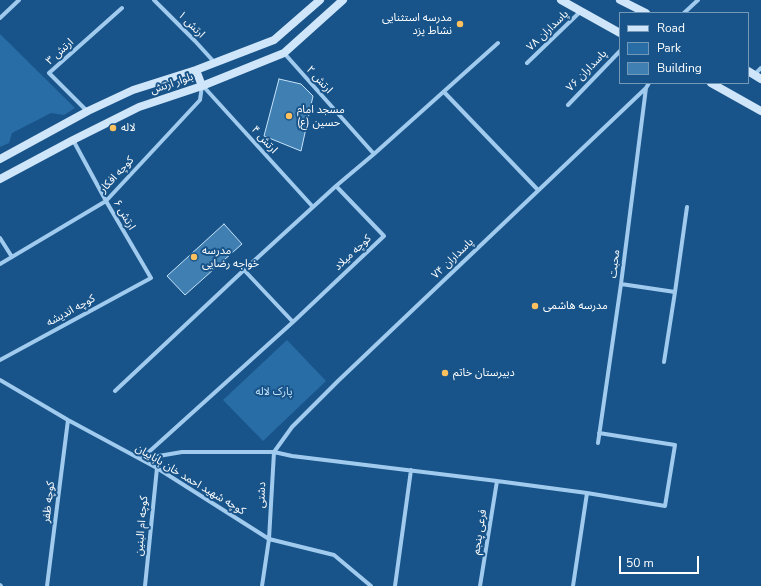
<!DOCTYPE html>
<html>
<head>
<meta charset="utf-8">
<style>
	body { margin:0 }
	#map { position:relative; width:761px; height:586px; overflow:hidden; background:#185489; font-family:"Nunito Sans",sans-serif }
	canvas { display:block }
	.legend { position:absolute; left:619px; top:12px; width:130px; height:72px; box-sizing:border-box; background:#185489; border:1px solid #7498b8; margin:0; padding:5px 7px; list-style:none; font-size:12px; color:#fff }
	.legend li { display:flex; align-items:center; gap:8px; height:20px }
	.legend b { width:20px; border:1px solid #7498b8 }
	.scale { position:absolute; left:619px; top:556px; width:80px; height:18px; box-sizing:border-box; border:2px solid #fff; border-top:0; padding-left:5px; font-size:12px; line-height:14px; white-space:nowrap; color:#fff; -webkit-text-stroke:3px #185489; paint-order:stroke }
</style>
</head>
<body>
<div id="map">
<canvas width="761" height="586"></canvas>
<ul class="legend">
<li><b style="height:5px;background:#cee5fa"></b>Road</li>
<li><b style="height:11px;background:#286da6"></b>Park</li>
<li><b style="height:11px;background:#407fb2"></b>Building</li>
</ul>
<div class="scale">50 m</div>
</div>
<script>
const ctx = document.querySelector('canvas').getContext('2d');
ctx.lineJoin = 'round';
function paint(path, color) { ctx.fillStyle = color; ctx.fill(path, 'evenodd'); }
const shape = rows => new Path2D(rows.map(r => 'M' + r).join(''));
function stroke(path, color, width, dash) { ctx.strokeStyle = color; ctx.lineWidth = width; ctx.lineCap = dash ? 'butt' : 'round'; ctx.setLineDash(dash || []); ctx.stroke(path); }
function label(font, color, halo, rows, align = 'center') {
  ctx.font = font + ' "Nunito Sans","Noto Sans Arabic",sans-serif'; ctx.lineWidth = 4; ctx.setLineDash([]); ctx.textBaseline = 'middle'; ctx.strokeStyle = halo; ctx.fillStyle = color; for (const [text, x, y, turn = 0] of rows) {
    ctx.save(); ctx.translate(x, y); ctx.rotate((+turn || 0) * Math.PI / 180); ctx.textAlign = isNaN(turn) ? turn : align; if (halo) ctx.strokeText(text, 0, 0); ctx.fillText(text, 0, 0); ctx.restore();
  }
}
paint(shape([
	[0,34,75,108,64,115,51,113,12,133,9,143,0,147],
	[287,340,326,381,263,441,223,400]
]), '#286da6');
const building = shape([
	[279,79,301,84,313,96,301,151,264,136,279,79],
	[224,224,242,244,185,295,167,276,224,224]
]);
paint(building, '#407fb2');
stroke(building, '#c6e3fa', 1);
stroke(shape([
	[154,0,195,41,215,63],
	[684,13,698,0],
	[0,18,19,0],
	[284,53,374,154],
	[527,63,581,11],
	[754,75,761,68],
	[203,86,313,207],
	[444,92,538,190],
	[568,105,620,51],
	[87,111,49,73,122,8],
	[0,238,12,257],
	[0,264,106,201,200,100,202,86],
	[244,270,293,322],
	[621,284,675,292,664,362],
	[675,292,687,207],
	[0,360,151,278,106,201,73,140],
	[0,380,68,420,157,468,269,539,334,555,371,586],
	[115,391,244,270,336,186],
	[598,443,621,284,646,88],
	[274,452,292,427,338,381,646,88,649,83],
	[141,459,293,322,384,236,336,186,374,154,498,43],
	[141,459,182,452,274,452,292,456,497,481,587,493,573,586],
	[587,493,665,506,675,445,599,433],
	[0,585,1,586],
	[47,586,68,420],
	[145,586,157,468],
	[262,586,269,539,274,452],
	[395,586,411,470],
	[480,586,497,481]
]), '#a1cbee', 4);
stroke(shape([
	[561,0,620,33],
	[620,0,646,13],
	[196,70,202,86],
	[748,71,761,79],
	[711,83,761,111],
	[0,159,88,111,133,90,196,70,274,40,320,0],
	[0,179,73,140,139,107,202,86,284,53,343,0]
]), '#cee5fa', 8);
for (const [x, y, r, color] of [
	[460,24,4,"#ffc15d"],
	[289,116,4,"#ffc15d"],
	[113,128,4,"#ffc15d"],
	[194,257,4,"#ffc15d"],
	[535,306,4,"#ffc15d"],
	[445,373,4,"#ffc15d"]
]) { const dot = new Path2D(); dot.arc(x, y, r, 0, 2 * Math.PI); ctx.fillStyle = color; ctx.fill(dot); stroke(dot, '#185489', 1.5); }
label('11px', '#fff', '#185489', [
	["مدرسه استثنایی",452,18,"right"],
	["نشاط یزد",452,31,"right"],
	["مسجد امام",297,110],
	["حسین (ع)",297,123],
	["لاله",121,128],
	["مدرسه",202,251],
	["خواجه رضایی",202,264],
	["مدرسه هاشمی",543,306],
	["دبیرستان خاتم",453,373]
], 'left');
label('11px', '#fff', '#185489', [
	["ارتش ۱",191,25,45],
	["پاسداران ۷۸",548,31,-44],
	["ارتش ۳",60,52,-42],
	["پاسداران ۷۶",587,71,-46],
	["ارتش ۲",319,80,48],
	["بلوار ارتش",172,84,-19],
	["ارتش ۴",264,140,48],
	["کوچه افکار",117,175,-47],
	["ارتش ۶",124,215,60],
	["کوچه میلاد",353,253,-43],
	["پاسداران ۷۴",453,259,-44],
	["محبت",615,264,-83],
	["کوچه اندیشه",71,311,-29],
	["کوچه شهید احمد خان باباییان",190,480,31],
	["دشتی",262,495,-87],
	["کوچه ظفر",49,502,-83],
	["کوچه ام البنین",142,526,-85],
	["فرعی پنجم",480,532,-81]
]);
label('11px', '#c6e3fa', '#185489', [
	["پارک لاله",274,392]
]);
</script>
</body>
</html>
